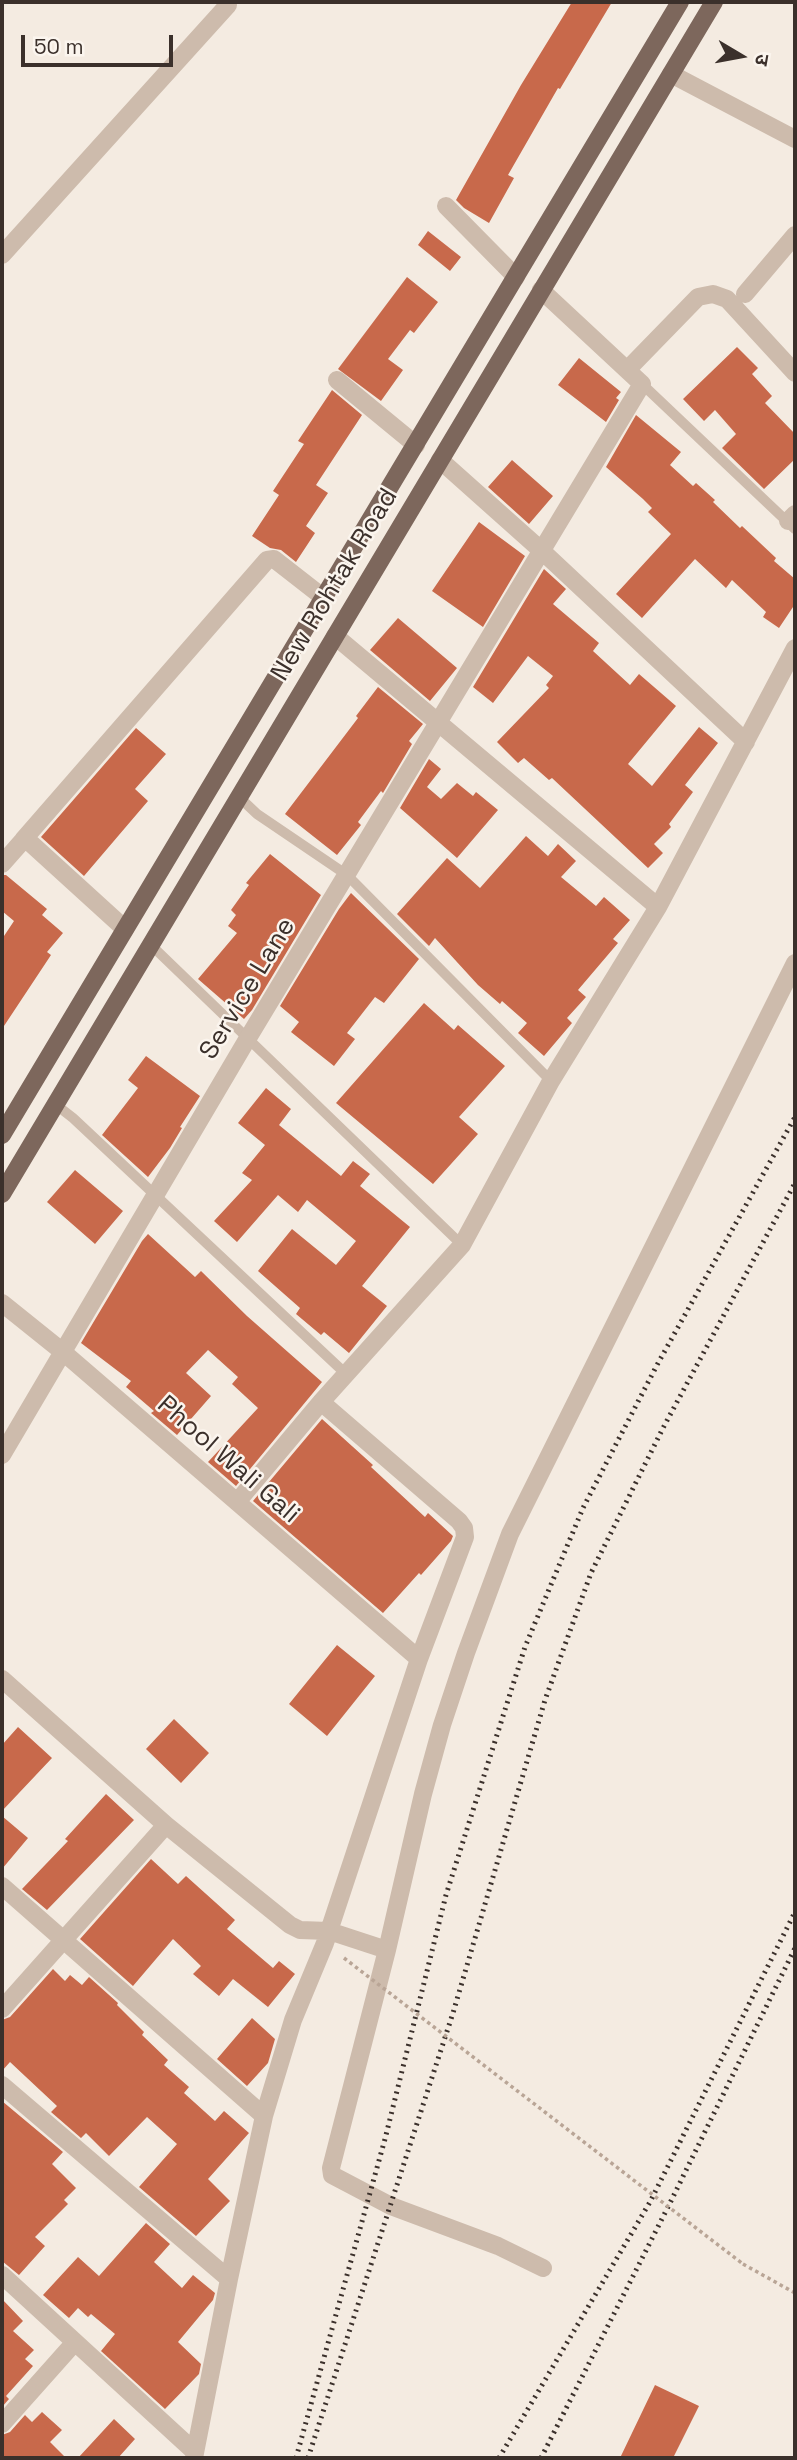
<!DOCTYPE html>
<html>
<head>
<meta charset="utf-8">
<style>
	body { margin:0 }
	#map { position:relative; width:797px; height:2460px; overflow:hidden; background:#f4ebe1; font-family:"Space Grotesk","Noto Sans Devanagari",sans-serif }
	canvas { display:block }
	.frame { position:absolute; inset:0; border:4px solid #3b302b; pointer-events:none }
	.north { position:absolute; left:706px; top:21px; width:70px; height:70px; -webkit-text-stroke:5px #fbf5ee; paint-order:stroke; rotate:100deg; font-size:19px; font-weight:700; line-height:28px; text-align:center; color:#3b302b }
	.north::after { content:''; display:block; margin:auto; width:24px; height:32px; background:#3b302b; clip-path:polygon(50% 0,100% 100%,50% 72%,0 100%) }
	.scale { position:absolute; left:21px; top:35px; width:152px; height:32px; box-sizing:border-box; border:4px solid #3b302b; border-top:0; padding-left:9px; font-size:21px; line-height:24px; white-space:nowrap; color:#3b302b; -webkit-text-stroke:5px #fbf5ee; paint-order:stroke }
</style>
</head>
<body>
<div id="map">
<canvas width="797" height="2460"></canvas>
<div class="frame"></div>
<div class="north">उ</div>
<div class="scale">50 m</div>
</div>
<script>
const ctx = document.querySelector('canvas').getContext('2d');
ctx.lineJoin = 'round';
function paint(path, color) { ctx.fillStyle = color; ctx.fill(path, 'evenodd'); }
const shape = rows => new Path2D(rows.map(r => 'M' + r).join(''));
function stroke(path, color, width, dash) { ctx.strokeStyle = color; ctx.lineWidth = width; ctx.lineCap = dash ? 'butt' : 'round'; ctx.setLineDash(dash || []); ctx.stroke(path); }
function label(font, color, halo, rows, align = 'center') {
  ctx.font = font + ' "Space Grotesk",sans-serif'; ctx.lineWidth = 5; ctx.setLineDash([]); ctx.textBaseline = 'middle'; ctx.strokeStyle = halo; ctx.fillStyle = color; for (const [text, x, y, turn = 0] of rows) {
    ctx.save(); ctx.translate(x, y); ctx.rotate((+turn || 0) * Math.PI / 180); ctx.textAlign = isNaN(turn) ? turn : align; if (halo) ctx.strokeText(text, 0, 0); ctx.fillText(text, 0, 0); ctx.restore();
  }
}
paint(shape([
	[572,2,612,2,560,89,558,88,508,175,514,178,489,223,464,208,456,200,521,85],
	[428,231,461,257,450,271,418,245],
	[407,277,438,302,414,333,410,330,388,359,403,370,381,401,338,369],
	[737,347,758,368,752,374,772,396,765,403,795,434,795,459,764,489,722,448,736,434,715,410,704,421,683,399],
	[579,358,621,392,616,398,619,400,606,422,558,385],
	[332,390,362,415,316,485,328,493,306,526,315,533,296,562,281,550,270,548,252,536,279,495,273,491,304,444,298,441],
	[636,415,681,452,670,465,693,486,696,483,715,500,713,502,740,528,742,526,776,558,774,561,795,579,795,604,779,628,763,617,766,612,732,580,726,588,695,559,642,618,616,594,671,534,648,512,652,508,643,499,606,467],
	[512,460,553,496,529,524,488,487],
	[479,522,525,556,483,627,432,591],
	[544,569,566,589,553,604,599,643,593,651,630,685,639,674,676,706,628,764,652,786,699,727,718,743,685,785,693,792,669,824,671,827,654,844,663,853,648,868,552,778,549,780,524,758,518,763,497,742,549,688,546,685,553,676,528,656,493,703,473,687],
	[398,618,457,668,430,701,370,650],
	[378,687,423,724,409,741,412,744,383,793,381,791,358,822,361,825,337,855,285,814,358,718,356,716],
	[136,728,166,754,135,789,148,801,84,876,41,837],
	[429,759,441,769,427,787,441,799,457,783,473,796,476,792,498,810,457,858,400,808],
	[526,836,548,856,558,844,576,861,561,877,596,906,604,897,630,920,613,939,618,943,578,990,586,997,567,1018,572,1023,544,1056,518,1033,527,1023,502,1001,500,1004,478,985,435,938,429,946,397,914,447,858,480,888],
	[270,854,321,895,252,1010,244,1019,198,979,237,933,228,926,236,915,231,910,249,885,246,883],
	[2,875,6,875,47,909,42,915,63,933,47,952,51,955,2,1029,2,939,14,921,2,911],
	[351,893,419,959,384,1003,375,997,347,1033,355,1039,334,1066,291,1032,299,1022,280,1006,339,909],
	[424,1003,454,1030,458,1025,505,1066,459,1117,478,1134,433,1184,336,1103],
	[146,1056,200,1096,180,1127,182,1128,170,1148,148,1177,102,1135,138,1088,128,1080],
	[266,1088,291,1109,279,1125,341,1176,353,1161,370,1174,360,1186,410,1227,362,1286,387,1306,349,1353,324,1332,321,1335,296,1314,300,1308,258,1271,292,1229,336,1265,356,1241,307,1200,298,1212,278,1195,237,1242,214,1221,252,1180,242,1173,265,1145,238,1123],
	[75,1170,123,1211,95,1244,47,1202],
	[148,1234,195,1277,201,1271,247,1316,322,1382,236,1486,208,1462,258,1408,232,1384,238,1377,208,1350,186,1373,211,1396,177,1435,151,1413,154,1411,126,1387,131,1381,81,1343,142,1241],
	[322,1419,373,1465,371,1467,425,1517,428,1513,453,1536,451,1541,421,1575,419,1573,383,1613,253,1501],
	[337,1645,375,1676,327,1736,289,1704],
	[174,1719,209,1753,181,1783,146,1749],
	[18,1727,52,1758,2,1811,2,1745],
	[106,1794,134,1820,47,1910,22,1889,68,1841,65,1839],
	[2,1816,28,1838,2,1869],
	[151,1859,178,1884,186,1876,235,1920,227,1929,273,1968,279,1961,295,1974,268,2007,233,1979,219,1996,193,1974,201,1966,173,1939,133,1986,80,1939],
	[53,1969,65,1981,70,1975,82,1985,89,1977,118,2003,117,2005,144,2032,142,2035,168,2060,164,2065,189,2087,184,2093,215,2121,224,2111,249,2133,208,2179,230,2201,196,2236,139,2187,177,2144,147,2117,109,2156,86,2133,81,2138,51,2112,57,2106,10,2062,2,2071,2,2020,10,2017],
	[252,2018,275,2039,268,2063,247,2086,217,2059],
	[2,2101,63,2152,52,2164,76,2188,64,2200,68,2204,35,2237,45,2246,19,2275,2,2261],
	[146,2223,170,2244,154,2262,182,2288,193,2275,215,2293,213,2300,178,2342,201,2364,199,2374,165,2409,101,2351,115,2334,91,2314,88,2317,78,2308,69,2318,43,2295,78,2257,99,2276],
	[2,2299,23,2321,13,2331,34,2350,25,2359,33,2366,6,2396,9,2399,2,2407],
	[655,2385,699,2406,673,2458,620,2458],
	[42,2412,62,2430,50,2442,66,2458,2,2458,2,2435,10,2432,25,2415,32,2422],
	[114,2419,135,2439,118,2458,78,2458]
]), '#c8694b');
stroke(shape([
	[743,2264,795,2293]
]), '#b9a596', 3.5, [3.5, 3.5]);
stroke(shape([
	[642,384,795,529],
	[239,797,257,814,347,875,551,1081],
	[151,945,462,1245],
	[55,1104,73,1118,346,1374]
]), '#cdbbac', 10);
stroke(shape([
	[671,74,795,139],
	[446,206,516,277],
	[2,255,228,5,225,2],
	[745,294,795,235],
	[627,370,698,297,713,294,727,299,795,373],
	[337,380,416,445],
	[440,460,542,551,746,742],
	[788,521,795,514],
	[335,636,658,907],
	[23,840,267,560,274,559,324,598],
	[2,864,25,838,125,929],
	[2,1303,63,1352,419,1659],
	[2,1455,248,1038,642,384,541,290],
	[237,1502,321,1402],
	[2,1679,166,1825,290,1925,300,1930,329,1931,387,1950,423,1794,442,1725,466,1653,510,1534,795,963],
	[2,1886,264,2116],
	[387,1950,331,2168,332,2175,391,2206,498,2246,543,2268],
	[2,2009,166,1825],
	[2,2085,229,2279],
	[2,2275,195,2452],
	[2,2424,75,2342],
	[194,2458,229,2279,264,2116,293,2020,325,1943,419,1659,465,1537,464,1528,459,1521,321,1402,462,1245,551,1081,658,907,795,648]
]), '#cdbbac', 18);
stroke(shape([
	[2,1135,680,2],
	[2,1194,714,2]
]), '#7d675c', 18);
stroke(shape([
	[296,2458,385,2139,446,1895,525,1647,583,1508,657,1365,795,1117],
	[308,2458,453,2013,545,1700,591,1573,663,1428,795,1183],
	[499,2458,650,2202,795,1912],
	[541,2458,670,2203,795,1948]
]), '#3b302b', 5, [2, 5]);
stroke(shape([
	[344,1958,743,2264]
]), '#b9a596', 3.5, [3.5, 3.5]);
label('26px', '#3b302b', '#fbf5ee', [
	["New Rohtak Road",335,585,-59],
	["Service Lane",248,989,-59],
	["Phool Wali Gali",228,1460,41]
]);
</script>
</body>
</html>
